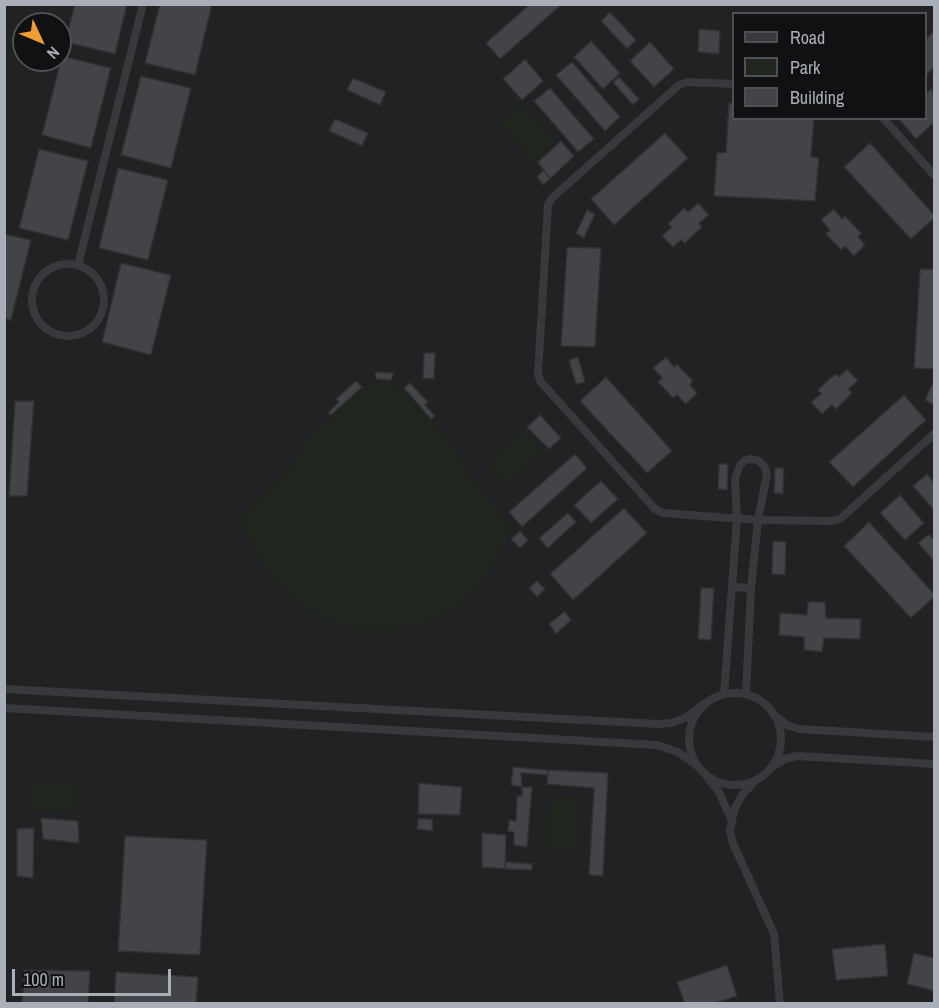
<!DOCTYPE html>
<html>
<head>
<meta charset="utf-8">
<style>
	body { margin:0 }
	#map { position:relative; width:939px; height:1008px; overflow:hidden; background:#161618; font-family:"Archivo Narrow",sans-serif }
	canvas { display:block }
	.frame { position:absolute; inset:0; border:6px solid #a8afb8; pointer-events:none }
	.legend { position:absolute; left:732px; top:12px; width:195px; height:108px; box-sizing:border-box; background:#111113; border:2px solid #4d5055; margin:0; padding:8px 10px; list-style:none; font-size:18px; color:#a8afb8 }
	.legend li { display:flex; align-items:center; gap:12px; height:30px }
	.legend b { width:30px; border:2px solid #4d5055 }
	.north { position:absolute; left:12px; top:12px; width:60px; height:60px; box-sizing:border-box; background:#111113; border:2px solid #4d5055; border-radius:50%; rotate:134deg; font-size:16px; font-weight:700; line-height:24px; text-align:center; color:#a8afb8 }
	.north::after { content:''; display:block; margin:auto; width:21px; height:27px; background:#f19d36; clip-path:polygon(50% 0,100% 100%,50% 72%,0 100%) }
	.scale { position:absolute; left:12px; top:969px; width:159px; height:27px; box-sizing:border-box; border:3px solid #a8afb8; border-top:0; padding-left:8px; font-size:18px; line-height:21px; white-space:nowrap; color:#a8afb8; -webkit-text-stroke:4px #111113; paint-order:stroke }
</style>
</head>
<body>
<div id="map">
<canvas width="939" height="1008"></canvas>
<div class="frame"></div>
<ul class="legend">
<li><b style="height:8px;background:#37393d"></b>Road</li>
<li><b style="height:16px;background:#1e261e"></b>Park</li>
<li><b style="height:16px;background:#424448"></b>Building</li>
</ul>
<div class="north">N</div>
<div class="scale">100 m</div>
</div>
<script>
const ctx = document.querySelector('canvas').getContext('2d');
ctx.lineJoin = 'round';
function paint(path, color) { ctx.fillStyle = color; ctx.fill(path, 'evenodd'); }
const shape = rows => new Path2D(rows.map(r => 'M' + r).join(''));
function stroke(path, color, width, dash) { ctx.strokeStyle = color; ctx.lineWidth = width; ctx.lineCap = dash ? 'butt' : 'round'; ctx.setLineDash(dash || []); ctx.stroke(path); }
paint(shape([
	[5,5,934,5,934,1003,5,1003],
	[734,14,926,14,926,118,734,118],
	[24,24,60,24,60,60,24,60]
]), '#222225');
paint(shape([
	[521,104,555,143,533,162,499,122],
	[388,381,398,386,455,445,462,465,511,527,503,549,493,567,480,585,462,602,440,615,419,624,394,630,369,631,346,629,321,618,299,603,281,587,266,569,252,547,240,518,291,466,305,441,367,386,378,382],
	[525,430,544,451,506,486,487,465],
	[31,781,76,783,75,813,29,811],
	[551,795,579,798,575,850,546,847]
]), '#1e261e');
const building = shape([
	[75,4,127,4,115,54,65,42,75,4],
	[160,4,212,4,195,75,145,63,160,4],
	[530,4,562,4,500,59,486,43,530,4],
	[610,12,636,40,627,49,601,21,610,12],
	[699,29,720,31,719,54,698,52,699,29],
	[934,31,934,67,926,75,926,39,934,31],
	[591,41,620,73,603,89,574,57,591,41],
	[650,42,674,69,654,87,630,61,650,42],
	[62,56,111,68,91,148,42,135,62,56],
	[525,59,543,81,522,100,503,79,525,59],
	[572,62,620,117,605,131,556,75,572,62],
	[141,76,191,88,171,168,121,155,141,76],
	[619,77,639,99,633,105,613,82,619,77],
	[353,78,386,92,380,105,347,90,353,78],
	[550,88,594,139,578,152,534,101,550,88],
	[931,89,934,94,934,122,916,139,899,119,926,118,926,94,931,89],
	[729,103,734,103,734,118,814,118,811,157,819,158,815,201,714,196,717,153,726,152,729,103],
	[335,119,368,133,362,146,329,131,335,119],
	[665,133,688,158,614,225,591,199,665,133],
	[561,141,574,156,550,179,538,162,561,141],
	[870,143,934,215,934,218,911,239,844,167,870,143],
	[39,149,88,161,68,240,19,228,39,149],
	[118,168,168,180,148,260,99,248,118,168],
	[544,170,550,179,543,185,537,177,544,170],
	[698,203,709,215,699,223,702,227,685,243,681,240,673,247,662,236,672,227,668,224,684,208,688,212,698,203],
	[834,209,842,219,845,216,861,233,858,237,865,245,854,256,845,246,841,250,826,234,830,230,821,220,834,209],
	[587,210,595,214,584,238,576,233,587,210],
	[4,234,31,240,11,320,4,318,4,234],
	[567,247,601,248,595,347,561,346,567,247],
	[121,263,171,275,151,355,102,342,121,263],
	[920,269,934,269,934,369,914,368,920,269],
	[424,353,435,353,434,379,423,378,424,353],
	[578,357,585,382,576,384,569,360,578,357],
	[666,357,674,367,677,364,693,381,690,385,697,393,686,404,677,395,673,398,658,382,662,378,653,368,666,357],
	[847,369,858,381,848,389,852,393,836,409,832,405,822,414,811,402,821,394,818,390,835,374,839,377,847,369],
	[375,372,394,373,391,380,376,379,375,372],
	[606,377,672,451,647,473,580,401,606,377],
	[934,380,934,401,933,405,925,400,934,380],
	[356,381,362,387,331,415,328,413,339,402,336,399,356,381],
	[410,383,428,402,425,405,435,416,431,419,404,388,410,383],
	[904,395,926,420,853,487,829,462,904,395],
	[15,401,34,401,27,496,9,496,15,401],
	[540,415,561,438,549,449,527,427,540,415],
	[575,454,587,468,522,527,509,512,575,454],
	[719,464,728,464,727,490,718,489,719,464],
	[775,468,784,468,783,494,774,493,775,468],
	[927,474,934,483,934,510,913,486,927,474],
	[601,481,618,499,591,523,574,505,601,481],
	[900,495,924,523,905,540,880,513,900,495],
	[624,508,647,533,573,600,550,574,624,508],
	[568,513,576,522,548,548,539,538,568,513],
	[869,522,934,594,934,597,911,618,844,546,869,522],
	[520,531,528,540,520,548,511,539,520,531],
	[929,534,934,540,934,561,918,543,929,534],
	[773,541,786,542,785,575,772,574,773,541],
	[537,581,545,589,537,597,529,588,537,581],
	[701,588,714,588,711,640,698,639,701,588],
	[808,602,825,602,826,618,861,619,860,639,824,638,822,652,804,650,804,637,779,635,780,613,807,615,808,602],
	[565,611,571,620,556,634,549,624,565,611],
	[513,767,548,770,548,775,521,773,522,787,511,785,513,767],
	[548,770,608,773,603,876,589,875,594,788,547,784,548,770],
	[419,783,462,787,460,815,418,814,419,783],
	[522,787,532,787,527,847,514,845,514,832,508,831,509,820,516,821,517,796,522,796,522,787],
	[41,818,78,821,79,843,43,839,41,818],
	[418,819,432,819,433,831,417,829,418,819],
	[34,828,33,878,17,876,17,829,34,828],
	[482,833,506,835,505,869,482,867,482,833],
	[125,836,207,840,200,955,118,951,125,836],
	[506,862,533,864,531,870,505,869,506,862],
	[885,944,888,976,836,980,832,949,885,944],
	[914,953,934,958,934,991,907,984,914,953],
	[727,965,737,996,712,1004,685,1004,677,982,727,965],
	[24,970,90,971,88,1004,22,1004,24,970],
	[116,972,198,977,196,1004,114,1004,116,972]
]);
paint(building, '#424448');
stroke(building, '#303134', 1.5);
stroke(shape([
	[734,84,687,82,679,85,552,198,548,205,538,374,541,382,655,509,663,513,758,520,832,521,840,519,934,434],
	[883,118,934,175],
	'32 300a36 36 0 1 1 72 0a36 36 0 1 1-72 0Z',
	[78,265,143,4],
	[733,587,751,588],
	[4,689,658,724,671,723,685,718,704,704],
	'689 739a46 46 0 1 1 92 0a46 46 0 1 1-92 0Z',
	[724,694,737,519,735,479,740,465,745,460,752,459,759,461,764,466,767,474,758,520,751,588,746,694],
	[4,708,657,745,678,752,696,765],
	[777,717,787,725,799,729,934,737],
	[772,767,785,759,797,756,934,764],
	[708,778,719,792,731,819],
	[755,781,742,795,734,810,730,831,732,841,774,934,780,1004]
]), '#37393d', 8);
</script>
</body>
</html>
